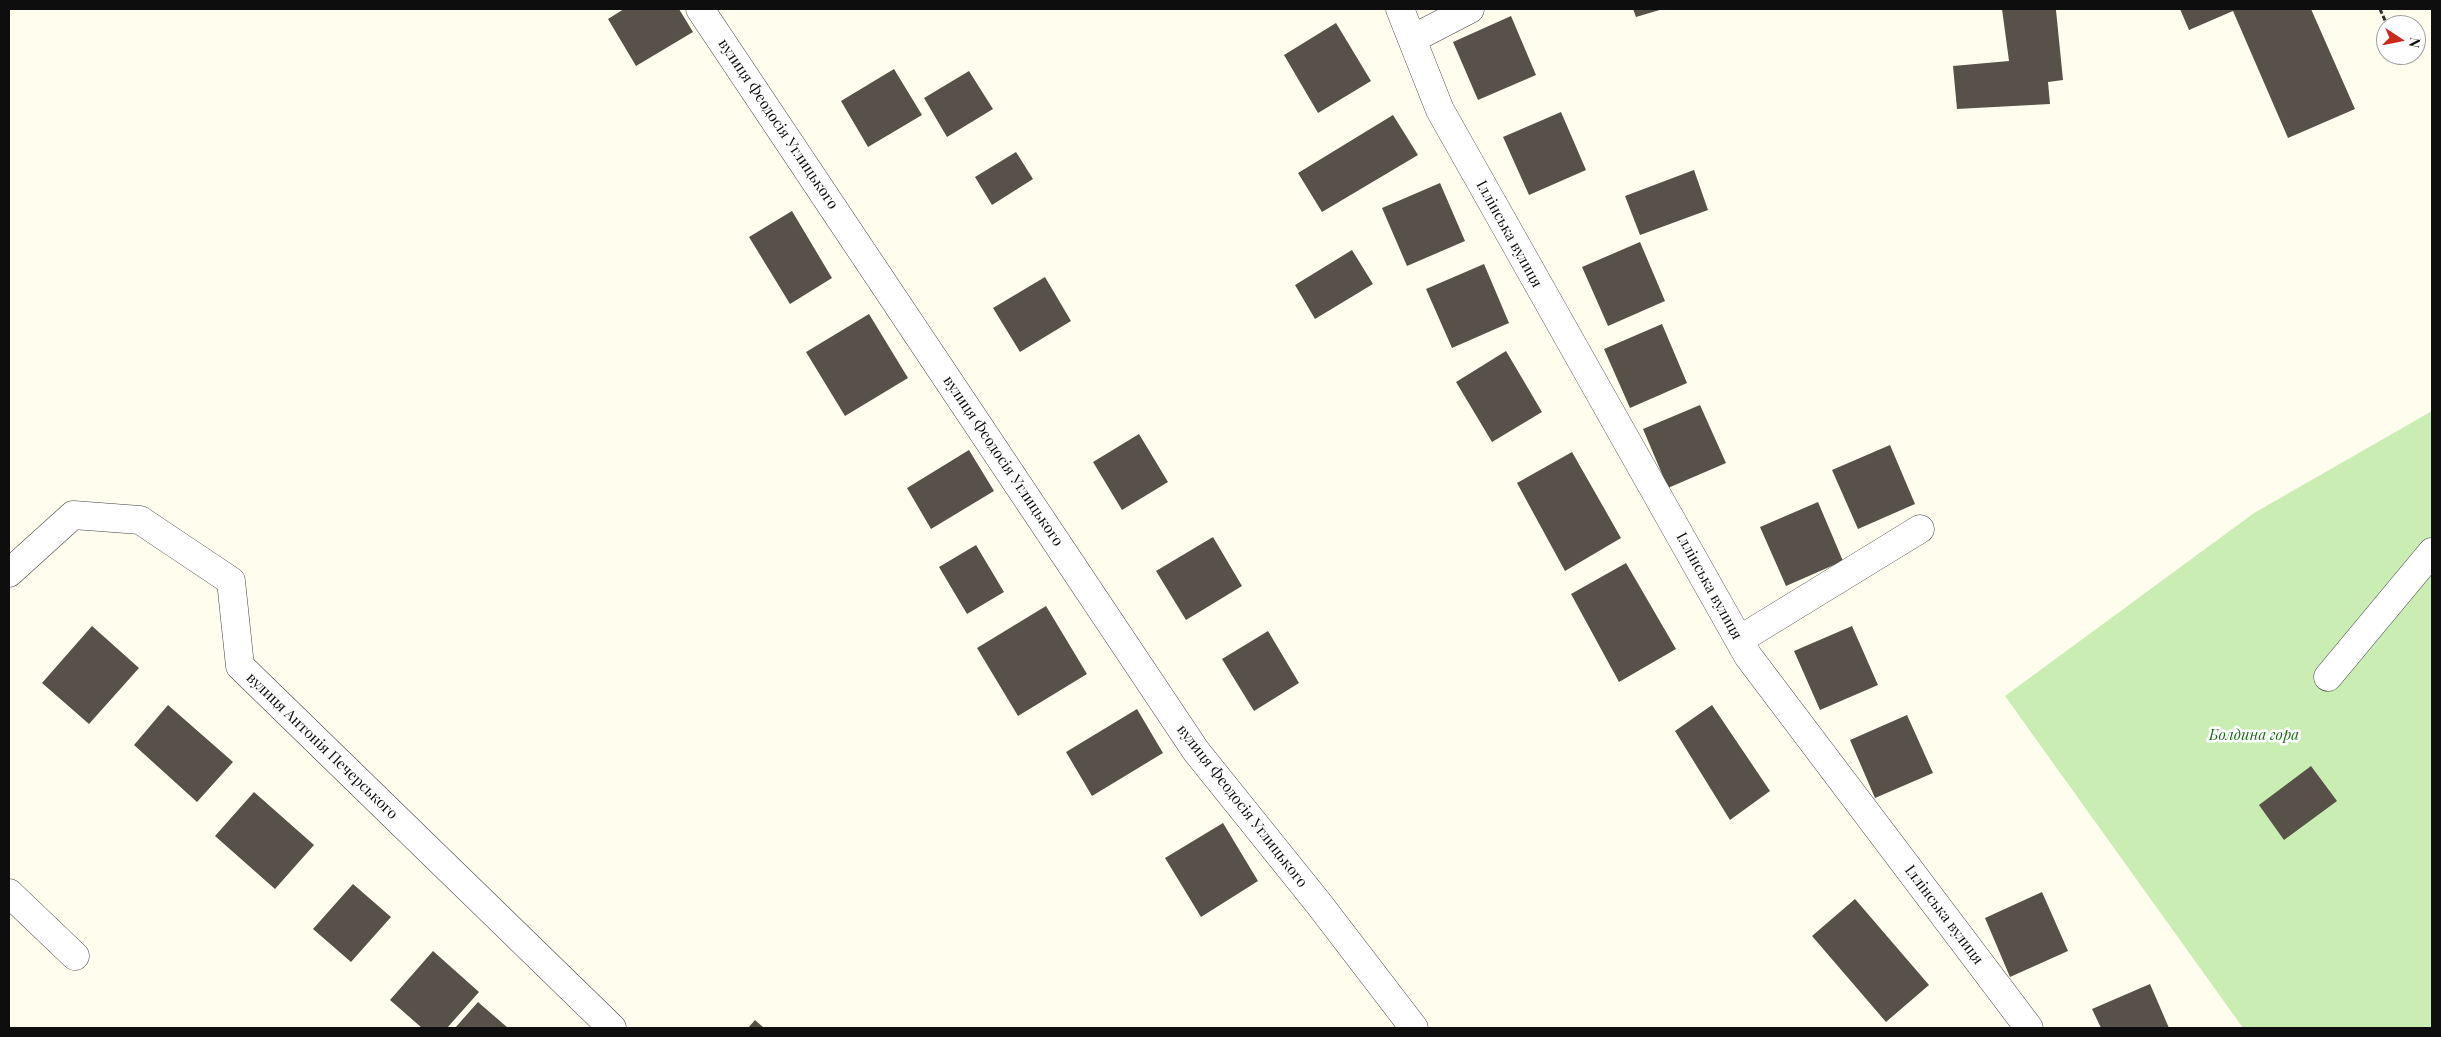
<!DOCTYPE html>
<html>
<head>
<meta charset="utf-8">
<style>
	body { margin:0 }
	#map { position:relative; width:2441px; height:1037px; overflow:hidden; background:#fffeee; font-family:"Playfair Display",serif }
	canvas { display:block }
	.frame { position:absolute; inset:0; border:10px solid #0e0e0e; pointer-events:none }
	.north { position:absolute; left:2376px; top:15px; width:50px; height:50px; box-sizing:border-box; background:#fff; border:1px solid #9f9f9f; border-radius:50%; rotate:101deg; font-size:14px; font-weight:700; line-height:20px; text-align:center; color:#0e0e0e }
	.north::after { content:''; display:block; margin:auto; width:18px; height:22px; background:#cb2919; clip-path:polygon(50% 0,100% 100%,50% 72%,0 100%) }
</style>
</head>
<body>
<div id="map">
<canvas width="2441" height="1037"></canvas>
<div class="frame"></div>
<div class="north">N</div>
</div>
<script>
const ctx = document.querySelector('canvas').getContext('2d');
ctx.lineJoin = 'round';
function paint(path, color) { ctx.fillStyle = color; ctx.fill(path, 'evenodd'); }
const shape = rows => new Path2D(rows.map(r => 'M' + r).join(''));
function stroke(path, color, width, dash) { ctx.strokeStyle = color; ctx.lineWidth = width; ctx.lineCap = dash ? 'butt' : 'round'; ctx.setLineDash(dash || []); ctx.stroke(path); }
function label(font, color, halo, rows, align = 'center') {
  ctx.font = font + ' "Playfair Display",serif'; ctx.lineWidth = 5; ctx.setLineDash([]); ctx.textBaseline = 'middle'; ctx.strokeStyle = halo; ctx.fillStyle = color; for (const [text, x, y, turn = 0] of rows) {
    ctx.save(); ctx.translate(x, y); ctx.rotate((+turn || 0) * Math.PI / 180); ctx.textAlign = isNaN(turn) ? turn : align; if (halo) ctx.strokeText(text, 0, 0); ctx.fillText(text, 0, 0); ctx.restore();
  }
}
paint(shape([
	[2432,411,2432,1028,2243,1028,2005,696,2254,513]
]), '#caedb4');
paint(shape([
	[624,9,679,9,693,32,636,66,608,19],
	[1633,9,1663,9,1636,17],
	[2002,9,2056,10,2063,80,2048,82,2050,104,1957,109,1953,66,2009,61],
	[2180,9,2311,9,2355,109,2288,138,2233,11,2189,30],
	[1511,16,1536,75,1478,100,1453,42],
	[1336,23,1371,81,1318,113,1284,55],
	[894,69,922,115,868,147,841,101],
	[969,71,993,109,947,137,924,98],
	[1561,112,1586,170,1529,195,1503,137],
	[1393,115,1418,155,1322,212,1298,173],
	[1016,152,1033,179,992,205,975,177],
	[1694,170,1708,210,1640,235,1625,196],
	[1440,183,1465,241,1407,266,1382,208],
	[792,211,832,278,790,304,749,237],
	[1640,242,1665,301,1608,326,1582,267],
	[1352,250,1373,284,1315,319,1295,285],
	[1484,264,1509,323,1452,348,1426,289],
	[1045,277,1071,321,1020,352,993,308],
	[869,314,908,378,845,416,806,352],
	[1662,324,1687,383,1630,408,1604,349],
	[1506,351,1542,412,1492,442,1456,382],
	[1700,405,1726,463,1668,488,1643,429],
	[1139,434,1168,482,1122,510,1093,462],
	[1890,445,1915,504,1858,529,1832,470],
	[969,450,994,491,931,529,907,488],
	[1572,452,1621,538,1565,571,1517,483],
	[1818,502,1843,561,1786,586,1760,527],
	[1213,537,1242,586,1186,620,1156,571],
	[976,545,1004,592,967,614,939,567],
	[1626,563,1676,649,1619,682,1571,594],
	[1046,606,1087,674,1018,716,977,648],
	[92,626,139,668,89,724,42,683],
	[1852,626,1878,685,1820,710,1794,651],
	[1268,631,1299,683,1254,711,1222,659],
	[168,705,233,762,197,802,134,745],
	[1712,705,1770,791,1730,820,1675,731],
	[1137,709,1163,753,1092,796,1066,752],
	[1907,715,1933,773,1875,798,1850,740],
	[2311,766,2337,801,2284,840,2259,805],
	[254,792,314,845,275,889,215,836],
	[1223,823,1258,881,1201,917,1165,858],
	[353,884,391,917,351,962,313,929],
	[2042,892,2068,951,2010,977,1985,918],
	[1855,899,1929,985,1886,1022,1812,936],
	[433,951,479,992,447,1028,422,1028,390,1000],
	[2150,984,2169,1028,2101,1028,2092,1009],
	[478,1002,508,1028,455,1028],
	[755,1020,764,1028,748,1028]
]), '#575149');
const minor = shape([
	[700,9,1196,751,1319,904,1414,1028],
	[1400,9,1440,110,1748,656,2029,1028],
	[1412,39,1470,9],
	[9,573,73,515,140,520,231,581,240,666,612,1028],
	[1739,640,1920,529],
	[2328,677,2432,552],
	[9,893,75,956]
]);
stroke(minor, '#414141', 29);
stroke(shape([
	[2380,9,2387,25],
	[2399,55,2400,58]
]), '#303030', 3, [5, 2.5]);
stroke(minor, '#fff', 28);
label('15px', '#0e0e0e', '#fff', [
	["вулиця Феодосія Углицького",778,124,56],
	["Іллінська вулиця",1509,234,61],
	["вулиця Феодосія Углицького",1003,461,56],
	["Іллінська вулиця",1709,586,61],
	["вулиця Антонія Печерського",322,746,44],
	["вулиця Феодосія Углицького",1242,806,52],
	["Іллінська вулиця",1944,915,53]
]);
label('italic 15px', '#1d6c18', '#fff', [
	["Болдина гора",2254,735]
]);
</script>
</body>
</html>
